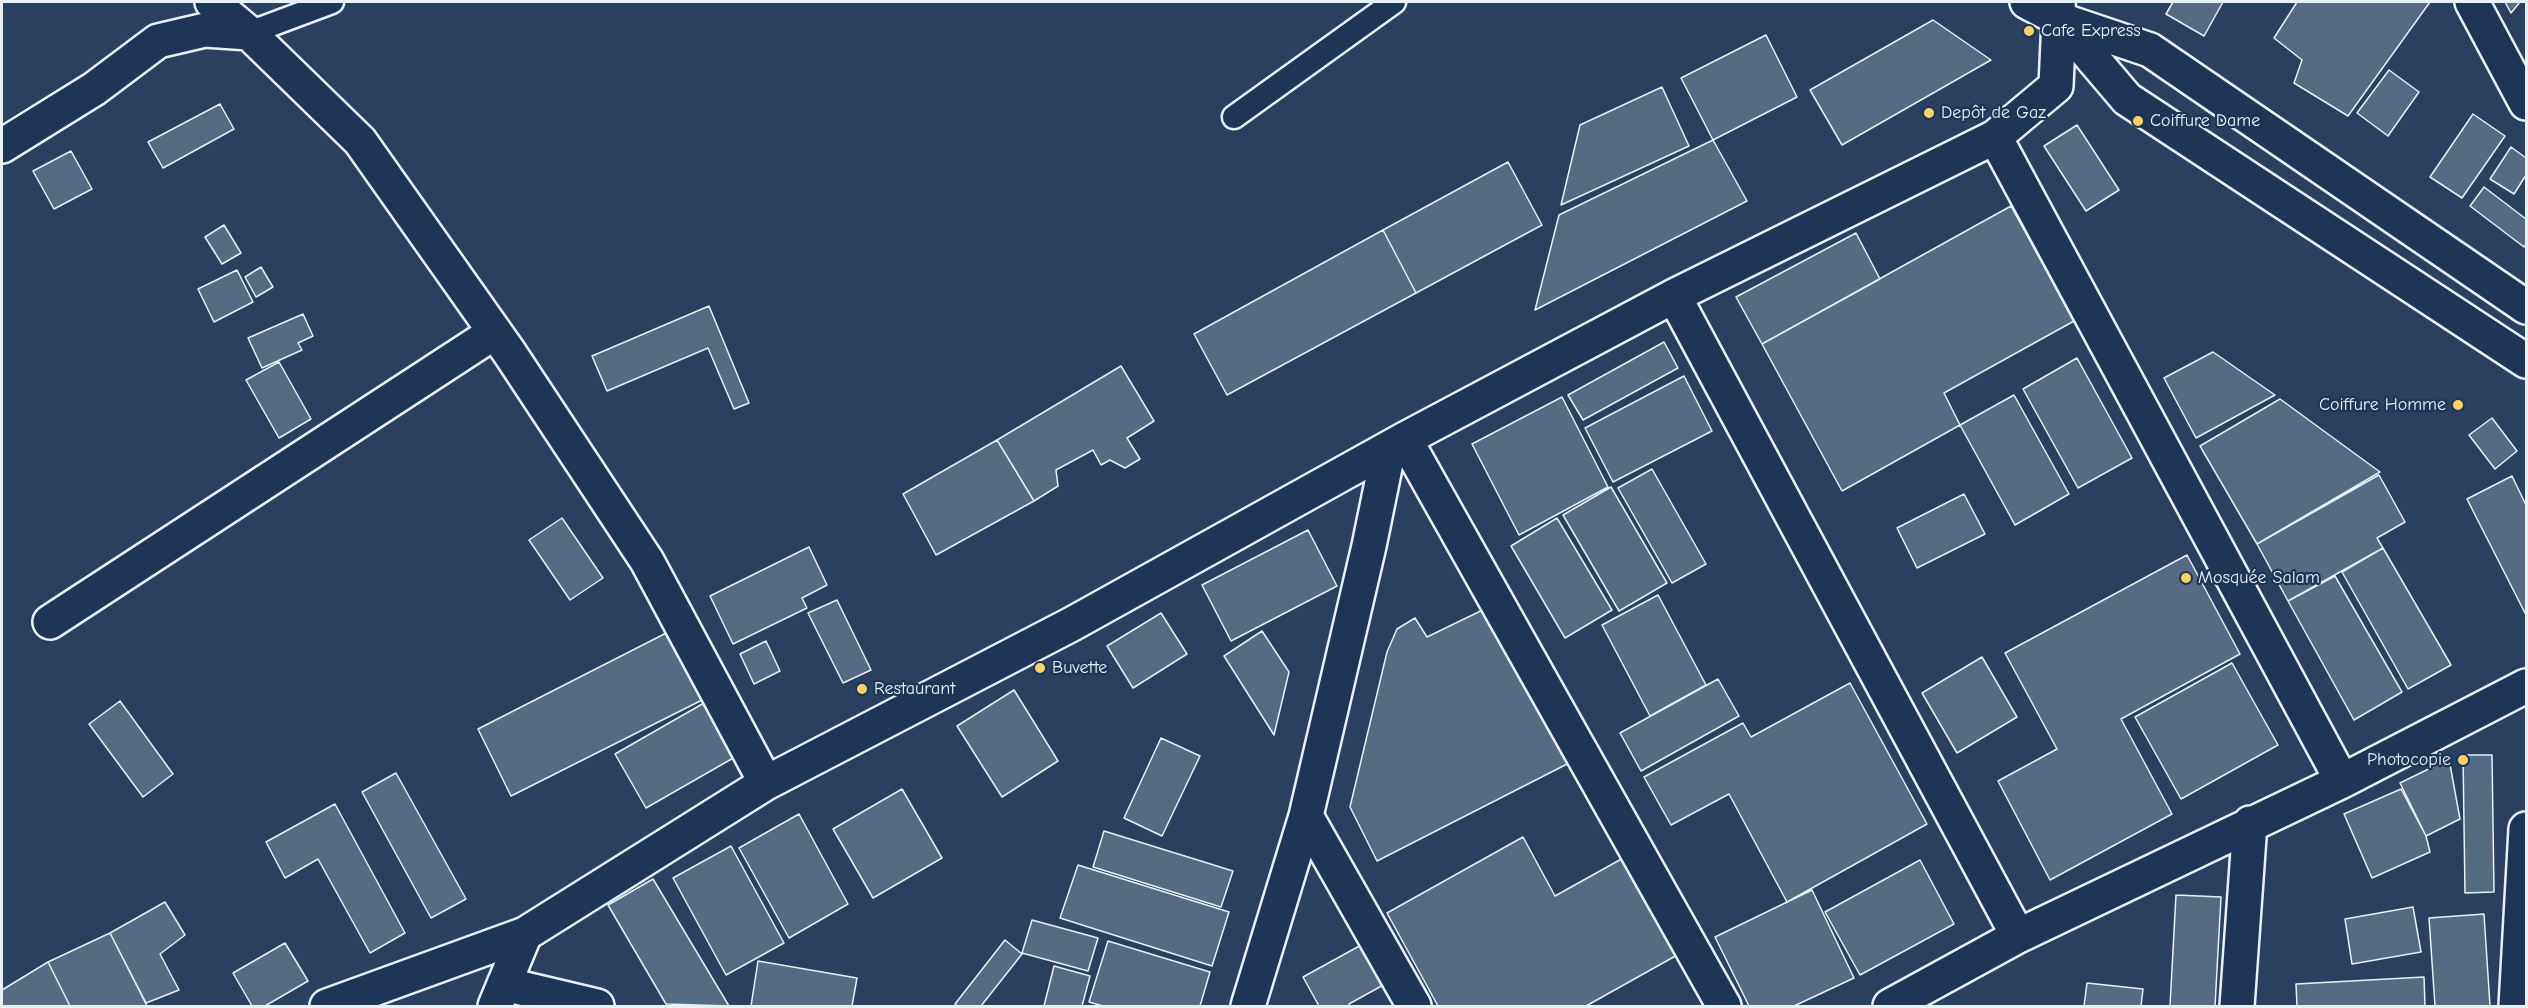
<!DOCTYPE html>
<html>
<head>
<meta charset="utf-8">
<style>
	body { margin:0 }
	#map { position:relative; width:2528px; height:1008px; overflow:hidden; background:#294061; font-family:"Comic Neue",sans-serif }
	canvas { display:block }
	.frame { position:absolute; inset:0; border:3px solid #e8f1f8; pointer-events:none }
</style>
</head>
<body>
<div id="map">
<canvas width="2528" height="1008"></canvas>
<div class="frame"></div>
</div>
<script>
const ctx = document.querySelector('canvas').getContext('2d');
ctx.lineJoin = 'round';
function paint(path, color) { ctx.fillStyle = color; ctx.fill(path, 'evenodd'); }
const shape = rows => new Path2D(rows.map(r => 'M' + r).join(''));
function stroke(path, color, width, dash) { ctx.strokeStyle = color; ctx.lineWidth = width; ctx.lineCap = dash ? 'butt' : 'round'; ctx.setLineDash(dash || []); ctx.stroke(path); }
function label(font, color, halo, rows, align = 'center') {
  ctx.font = font + ' "Comic Neue",sans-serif'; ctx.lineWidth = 4.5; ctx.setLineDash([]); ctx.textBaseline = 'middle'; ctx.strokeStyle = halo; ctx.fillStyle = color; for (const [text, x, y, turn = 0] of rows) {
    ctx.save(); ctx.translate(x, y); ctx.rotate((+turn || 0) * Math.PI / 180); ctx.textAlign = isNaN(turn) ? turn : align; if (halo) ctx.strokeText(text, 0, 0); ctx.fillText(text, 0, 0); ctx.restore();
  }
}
const building = shape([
	[2173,2,2223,2,2204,36,2166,14,2173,2],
	[2297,2,2430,2,2348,116,2294,83,2302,60,2274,38,2297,2],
	[2505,2,2520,2,2511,13,2505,2],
	[1933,20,1991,60,1842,145,1810,90,1933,20],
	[1766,35,1797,97,1713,140,1681,78,1766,35],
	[2389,70,2419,92,2388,136,2357,113,2389,70],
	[1662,87,1689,146,1561,205,1580,125,1662,87],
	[220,104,234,129,163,168,148,142,220,104],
	[2473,114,2505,136,2462,198,2430,177,2473,114],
	[2077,125,2119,190,2086,211,2044,146,2077,125],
	[1713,140,1747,201,1535,310,1559,215,1713,140],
	[2511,147,2526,158,2526,175,2514,194,2490,179,2511,147],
	[71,151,92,189,54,209,33,171,71,151],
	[1508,162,1542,225,1416,293,1383,230,1508,162],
	[2484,187,2526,219,2526,244,2524,247,2470,206,2484,187],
	[2011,206,2074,321,1944,393,1960,425,1842,491,1762,344,2011,206],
	[224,225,241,253,222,264,205,237,224,225],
	[1383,230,1416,293,1227,395,1194,334,1383,230],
	[1856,233,1880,279,1762,344,1736,297,1856,233],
	[261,267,273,287,256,297,245,277,261,267],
	[237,270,253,302,214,322,198,289,237,270],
	[709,306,749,403,734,409,708,348,607,391,592,356,709,306],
	[303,314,313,336,298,343,302,350,262,368,248,338,303,314],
	[1664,342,1678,368,1583,420,1568,395,1664,342],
	[2213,352,2275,395,2196,438,2164,378,2213,352],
	[2077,358,2132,458,2078,488,2023,389,2077,358],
	[279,362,311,419,279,438,246,380,279,362],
	[1121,366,1154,421,1127,438,1140,459,1125,468,1110,460,1101,465,1093,450,1056,470,1058,486,1034,501,997,440,1121,366],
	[1684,376,1712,431,1613,482,1585,428,1684,376],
	[2014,395,2069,494,2015,525,1960,425,2014,395],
	[1562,397,1608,487,1519,535,1472,444,1562,397],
	[2280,399,2380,472,2257,544,2200,446,2280,399],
	[2492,418,2517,451,2495,469,2469,435,2492,418],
	[997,440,1034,501,936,555,903,494,997,440],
	[1652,469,1706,564,1672,583,1618,488,1652,469],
	[2379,475,2405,522,2377,538,2383,548,2288,601,2257,544,2379,475],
	[2512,476,2526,505,2526,615,2467,499,2512,476],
	[1611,487,1667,583,1619,611,1563,515,1611,487],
	[1964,494,1985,534,1917,568,1897,528,1964,494],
	[562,518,603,578,570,600,529,540,562,518],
	[1557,518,1612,610,1565,638,1511,546,1557,518],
	[1308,530,1337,586,1231,641,1202,585,1308,530],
	[809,547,827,585,802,598,807,608,733,644,710,596,809,547],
	[2383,548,2451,665,2408,689,2342,572,2383,548],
	[2187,555,2240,654,2121,719,2172,814,2050,880,1998,781,2057,749,2005,653,2187,555],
	[2335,576,2402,692,2354,720,2288,601,2335,576],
	[1658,595,1706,685,1650,716,1602,625,1658,595],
	[837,600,871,670,843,683,808,613,837,600],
	[1495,604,1575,760,1377,861,1350,807,1387,652,1397,629,1415,618,1427,637,1495,604],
	[1161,613,1187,654,1133,688,1107,646,1161,613],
	[676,628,710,696,511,796,478,729,676,628],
	[1262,631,1289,672,1274,735,1224,656,1262,631],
	[766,641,780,671,754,684,740,654,766,641],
	[1982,657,2017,717,1957,753,1922,693,1982,657],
	[2232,663,2278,745,2181,799,2135,717,2232,663],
	[1718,679,1739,716,1641,771,1620,733,1718,679],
	[1850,683,1927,824,1787,902,1729,794,1671,825,1644,777,1743,723,1751,737,1850,683],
	[1014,690,1058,761,1002,797,957,726,1014,690],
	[711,699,742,753,646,808,615,754,711,699],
	[120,701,173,774,143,797,89,724,120,701],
	[1161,738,1200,756,1162,836,1124,818,1161,738],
	[2463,755,2492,755,2494,892,2465,893,2463,755],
	[2449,759,2460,819,2426,836,2400,783,2449,759],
	[396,773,466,899,431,918,362,792,396,773],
	[902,789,942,858,873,898,833,829,902,789],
	[2401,789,2426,836,2430,852,2372,878,2344,814,2401,789],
	[335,804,405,933,370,953,318,859,285,878,266,842,335,804],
	[799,814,848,904,789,938,739,848,799,814],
	[1104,831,1233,871,1221,907,1093,867,1104,831],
	[1523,837,1555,896,1625,857,1679,954,1586,1006,1438,1006,1387,913,1523,837],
	[731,846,784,943,726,975,673,878,731,846],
	[1920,860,1954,924,1860,975,1825,912,1920,860],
	[1078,865,1229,912,1212,966,1060,918,1078,865],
	[653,879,729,1006,666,1004,608,905,653,879],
	[1812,890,1854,978,1794,1006,1749,1006,1715,937,1812,890],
	[2176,895,2221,897,2215,1006,2170,1006,2176,895],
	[165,902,185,935,160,954,179,990,146,1003,110,933,165,902],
	[2413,907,2421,952,2352,964,2345,919,2413,907],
	[2484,914,2490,1006,2435,1006,2429,918,2484,914],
	[1032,920,1098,938,1088,971,1022,953,1032,920],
	[110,933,147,1006,70,1006,48,962,110,933],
	[1372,939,1394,979,1349,1004,1350,1006,1319,1006,1303,977,1372,939],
	[1005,940,1022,954,981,1006,958,1006,955,1004,1005,940],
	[1108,941,1210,972,1200,1006,1103,1006,1089,1002,1108,941],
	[285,943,308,981,265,1006,252,1006,233,973,285,943],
	[758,961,857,978,852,1006,751,1006,758,961],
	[48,962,70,1006,2,1006,2,990,48,962],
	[1054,966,1090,976,1082,1006,1044,1006,1054,966],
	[2424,977,2425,1006,2297,1006,2296,984,2424,977],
	[2087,983,2143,989,2141,1006,2084,1006,2087,983]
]);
paint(building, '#556a83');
stroke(building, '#e8f1f8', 1.5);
const lane = shape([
	[249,33,332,2],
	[1234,117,1394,2]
]);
const street = shape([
	[212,2,249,33],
	[2027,2,2059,19],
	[2472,2,2526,103],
	[1995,137,2342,781],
	[2,146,94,89,158,41,205,30,249,33,360,141,509,352,647,561,766,783,525,934,495,1006],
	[1674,296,2018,936],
	[1405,439,1724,1006],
	[50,622,495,332],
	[766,783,1072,624,1405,439,1674,296,1995,137,2056,86,2059,19,2058,2],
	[1306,816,1414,1006],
	[504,984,597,1006],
	[327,1006,525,934],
	[1248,1006,1306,816,1369,546,1389,448],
	[1890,1006,2018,936,2342,781,2526,686],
	[2237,1006,2250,823],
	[2516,1006,2526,829]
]);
const secondary = shape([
	[2059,19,2127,99,2526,361],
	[2061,20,2150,50,2526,307]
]);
stroke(lane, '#e8f1f8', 27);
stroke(street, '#e8f1f8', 38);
stroke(secondary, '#e8f1f8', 38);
stroke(lane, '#1d3557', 22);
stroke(street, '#1d3557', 33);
stroke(secondary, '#1d3557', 33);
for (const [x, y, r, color] of [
	[2029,31,6,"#ffd166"],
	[1929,113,6,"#ffd166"],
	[2138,121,6,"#ffd166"],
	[2458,405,6,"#ffd166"],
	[2186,578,6,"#ffd166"],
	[1040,668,6,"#ffd166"],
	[862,689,6,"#ffd166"],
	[2463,760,6,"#ffd166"]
]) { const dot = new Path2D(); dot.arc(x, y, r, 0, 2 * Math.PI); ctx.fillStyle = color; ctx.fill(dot); stroke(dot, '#1d3557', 2); }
label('18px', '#e8f1f8', '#1d3557', [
	["Cafe Express",2041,31],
	["Depôt de Gaz",1941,113],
	["Coiffure Dame",2150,121],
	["Coiffure Homme",2446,405,"right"],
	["Mosquée Salam",2198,578],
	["Buvette",1052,668],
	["Restaurant",874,689],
	["Photocopie",2451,760,"right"]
], 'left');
</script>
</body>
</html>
